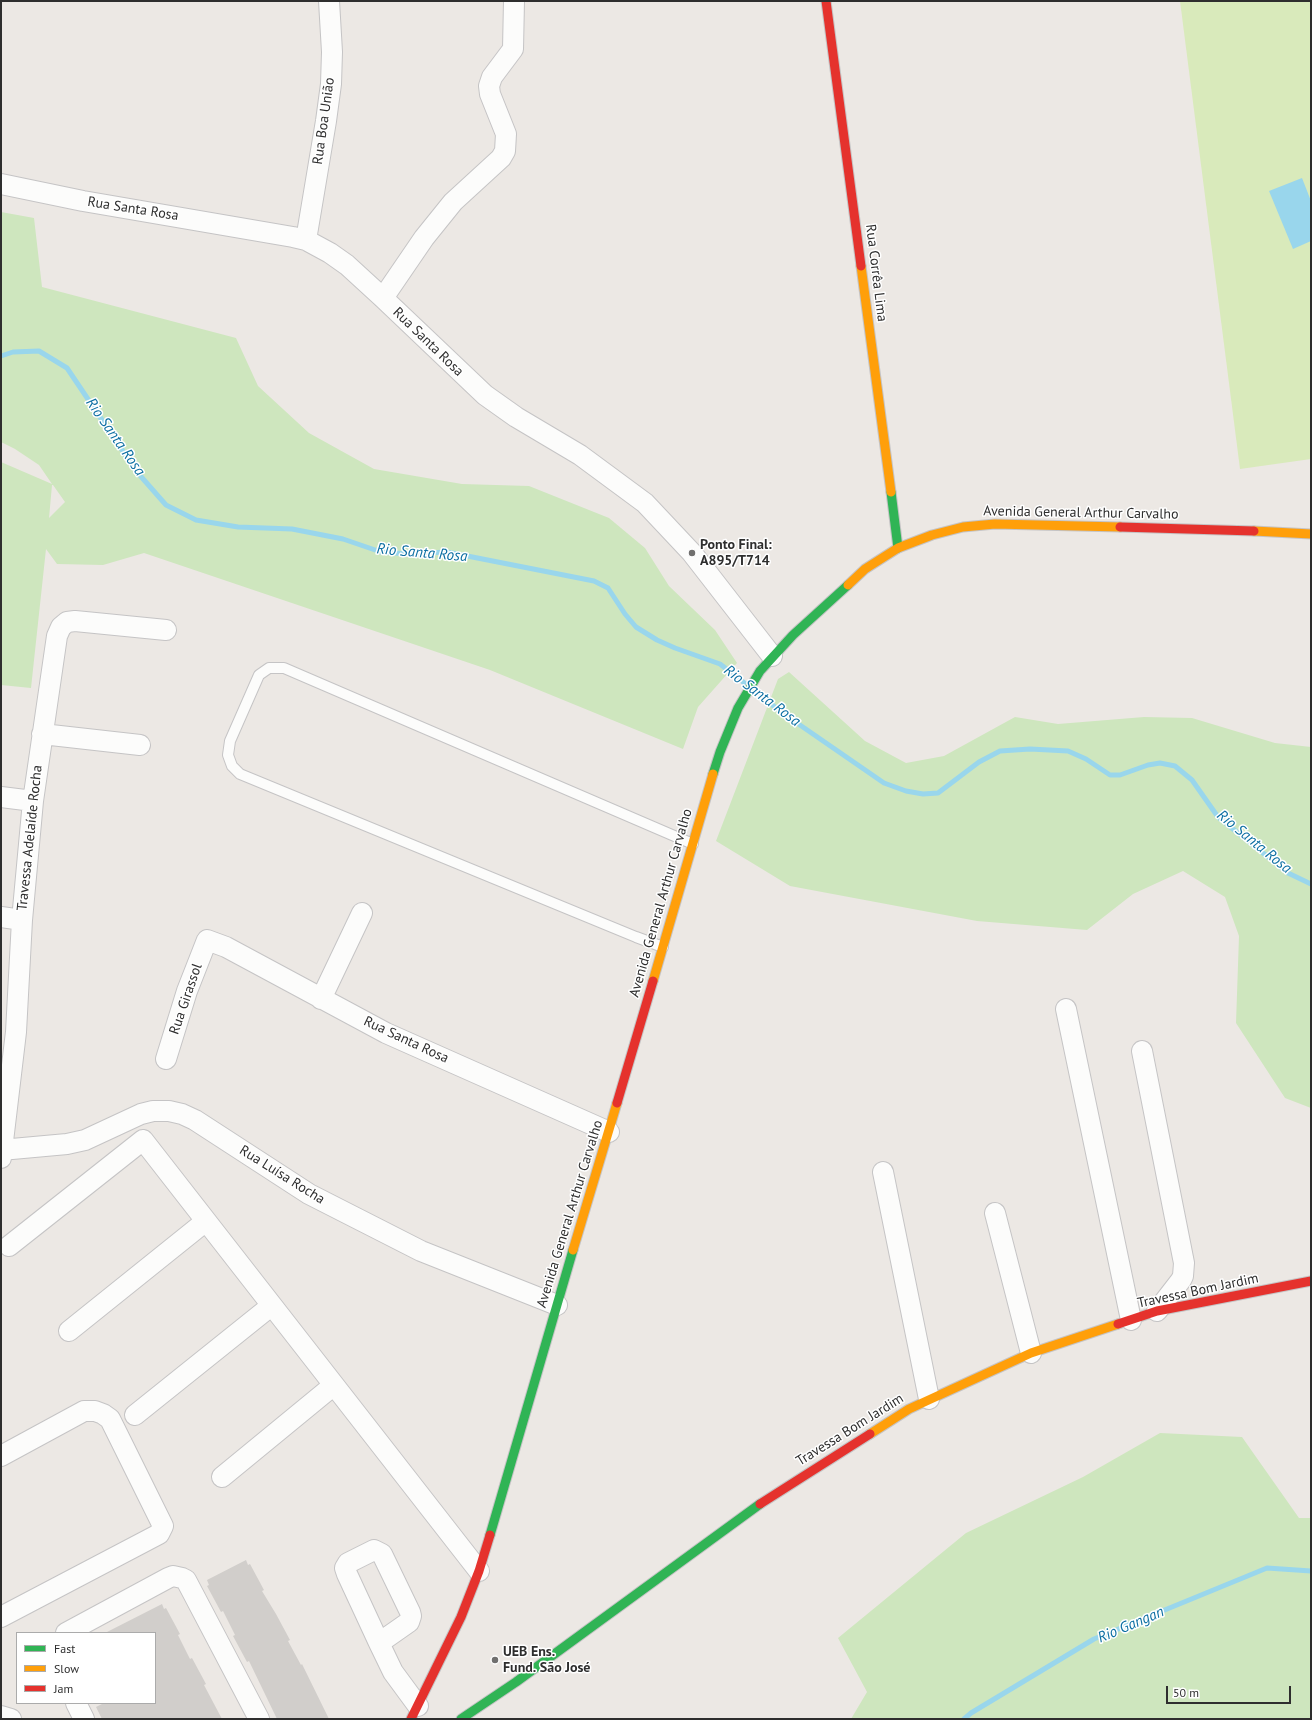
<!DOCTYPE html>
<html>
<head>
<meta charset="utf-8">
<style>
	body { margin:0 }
	#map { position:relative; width:1312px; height:1720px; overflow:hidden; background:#ece8e4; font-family:"PT Sans",sans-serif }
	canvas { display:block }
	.frame { position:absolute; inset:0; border:2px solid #2e2e2e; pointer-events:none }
	.legend { position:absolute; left:16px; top:1632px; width:140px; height:72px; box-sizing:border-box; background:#fff; border:1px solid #ababab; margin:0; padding:5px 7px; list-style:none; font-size:12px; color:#2e2e2e }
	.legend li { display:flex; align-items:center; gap:8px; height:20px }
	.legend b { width:20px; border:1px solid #ababab }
	.scale { position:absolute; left:1166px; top:1686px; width:125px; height:18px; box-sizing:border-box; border:2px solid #2e2e2e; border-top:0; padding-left:5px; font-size:12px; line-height:14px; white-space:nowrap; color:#2e2e2e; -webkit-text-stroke:3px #fff; paint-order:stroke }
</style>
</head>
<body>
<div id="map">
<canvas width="1312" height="1720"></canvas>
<div class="frame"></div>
<ul class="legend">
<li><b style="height:5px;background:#30b455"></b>Fast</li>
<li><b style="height:5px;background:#ff9f0a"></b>Slow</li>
<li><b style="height:5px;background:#e5322d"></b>Jam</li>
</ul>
<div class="scale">50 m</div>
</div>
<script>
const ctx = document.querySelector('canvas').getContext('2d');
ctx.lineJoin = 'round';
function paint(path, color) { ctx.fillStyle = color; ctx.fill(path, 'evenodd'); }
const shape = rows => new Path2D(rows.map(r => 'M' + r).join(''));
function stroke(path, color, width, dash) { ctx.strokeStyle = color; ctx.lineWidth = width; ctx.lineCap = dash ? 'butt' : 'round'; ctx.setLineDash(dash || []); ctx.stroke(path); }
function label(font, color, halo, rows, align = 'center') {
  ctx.font = font + ' "PT Sans",sans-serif'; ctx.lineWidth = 3; ctx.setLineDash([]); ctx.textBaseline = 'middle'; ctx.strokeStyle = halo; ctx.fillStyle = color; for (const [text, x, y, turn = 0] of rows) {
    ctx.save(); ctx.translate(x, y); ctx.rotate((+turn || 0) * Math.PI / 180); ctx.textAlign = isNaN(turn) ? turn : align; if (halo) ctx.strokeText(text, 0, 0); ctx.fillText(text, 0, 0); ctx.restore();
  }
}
paint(shape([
	[1,212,34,218,42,287,236,338,258,386,309,433,374,469,462,484,529,486,609,518,645,548,669,586,715,630,737,663,698,707,683,749,490,670,144,553,103,565,57,564,46,549,31,688,1,685,1,462,52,484,39,465,15,449,1,442],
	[53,485,65,502,49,518,52,485],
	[789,672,865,741,906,763,944,756,1015,717,1058,724,1144,717,1192,718,1275,743,1311,747,1311,1108,1285,1098,1236,1023,1239,936,1225,897,1183,871,1133,894,1087,930,977,921,790,886,716,841,778,679],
	[1160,1433,1242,1437,1299,1518,1311,1518,1311,1719,851,1719,867,1692,838,1638,966,1533,1083,1477]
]), '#cee6be');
paint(shape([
	[1180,1,1311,1,1311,459,1240,469]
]), '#d9eabb');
paint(shape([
	[1302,178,1311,201,1311,241,1293,249,1269,191]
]), '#99d6ec');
stroke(shape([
	[1,356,13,352,39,351,67,368,137,472,166,505,196,520,238,527,292,529,343,539,381,552,408,554,447,552,594,581,608,588,625,614,636,627,657,640,675,648,720,664,747,685],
	[754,691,784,714,884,783,906,791,923,794,938,793,979,762,1000,751,1030,749,1068,751,1086,759,1110,775,1120,775,1148,765,1160,763,1175,766,1192,780,1218,817,1288,873,1311,884],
	[964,1719,971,1713,1094,1639,1267,1568,1311,1571]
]), '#99d6ec', 5);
paint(shape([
	[246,1560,248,1565,250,1564,264,1590,262,1591,276,1614,290,1640,288,1641,301,1665,302,1664,329,1719,277,1719,249,1661,247,1662,233,1636,235,1635,223,1611,221,1612,207,1586,209,1585,207,1580],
	[162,1604,164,1609,166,1608,180,1634,178,1635,190,1659,192,1658,206,1684,204,1685,222,1719,102,1719,96,1707,104,1703,155,1703,155,1633,105,1633]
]), '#d1cecb');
const lane = shape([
	[663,947,636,937,240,774,232,766,228,755,230,741,259,675,269,668,284,668,693,844]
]);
const street = shape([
	[1,184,83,201,293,237,306,240,330,253,347,265,383,298,485,395,516,417,580,455,645,503,692,553,772,656],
	[306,240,326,121,331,84,332,52,329,1],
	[383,298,424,238,453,202,501,158,505,151,506,134,490,94,489,86,492,77,513,49,514,1],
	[42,734,140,745],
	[1,797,33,801],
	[1,917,22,920],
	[321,999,362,913],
	[1066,1009,1131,1320],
	[1142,1051,1184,1263,1183,1276,1181,1280,1157,1311],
	[166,1059,187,991,207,940,226,947,386,1033,609,1132],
	[1,1150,67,1144,85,1140,141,1114,153,1111,169,1111,182,1114,195,1120,309,1194,421,1251,557,1305],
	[1,1158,16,1032,22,920,33,801,57,636,61,627,67,622,75,621,166,630],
	[883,1172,929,1399],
	[995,1213,1031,1353],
	[9,1246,143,1140,479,1571],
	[69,1331,206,1221],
	[135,1415,271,1306],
	[1,1456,84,1411,95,1411,103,1414,110,1419,163,1526,159,1534,1,1617],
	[222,1477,334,1385],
	[66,1633,168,1578,173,1576,182,1578,186,1580,259,1719],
	[379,1643,409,1622,411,1616,410,1612,382,1554,374,1550,348,1563,345,1568,347,1574,379,1643,393,1672,418,1706],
	[76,1703,84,1719],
	[1,1716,11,1719]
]);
const fast = shape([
	[891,492,898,548],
	[713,774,720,752,738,708,760,671,793,635,848,585],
	[490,1535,573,1250],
	[461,1719,516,1682,760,1504]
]);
const slow = shape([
	[861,266,891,492],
	[1254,531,1311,534],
	[848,585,865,569,898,548,932,535,963,527,995,524,1120,527],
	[653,981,713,774],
	[573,1250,617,1103],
	[870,1434,909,1409,1031,1353,1118,1324]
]);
const jam = shape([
	[826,1,861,266],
	[1120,527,1254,531],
	[617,1103,653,981],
	[1118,1324,1157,1311,1311,1281],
	[760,1504,870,1434],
	[411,1719,461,1617,479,1571,490,1535]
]);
stroke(lane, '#c5c4c5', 12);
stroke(street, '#c5c4c5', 22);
stroke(fast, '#c5c4c5', 11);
stroke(slow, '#c5c4c5', 11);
stroke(jam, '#c5c4c5', 11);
stroke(lane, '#fcfcfb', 10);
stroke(street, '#fcfcfb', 20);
stroke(fast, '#30b455', 9);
stroke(slow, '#ff9f0a', 9);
stroke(jam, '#e5322d', 9);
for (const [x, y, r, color] of [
	[692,553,4,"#706f6e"],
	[495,1660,4,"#706f6e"]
]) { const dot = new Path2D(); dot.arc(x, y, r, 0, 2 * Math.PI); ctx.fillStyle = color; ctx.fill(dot); stroke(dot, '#fff', 1.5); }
label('14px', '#2e2e2e', '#fff', [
	["Rua Boa União",324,121,-82],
	["Rua Santa Rosa",133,209,9],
	["Rua Corrêa Lima",876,273,83],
	["Rua Santa Rosa",428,342,44],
	["Avenida General Arthur Carvalho",1081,513,1],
	["Travessa Adelaíde Rocha",30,838,-84],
	["Avenida General Arthur Carvalho",661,903,-74],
	["Rua Girassol",186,999,-71],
	["Rua Santa Rosa",406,1040,25],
	["Rua Luísa Rocha",282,1175,32],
	["Avenida General Arthur Carvalho",570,1214,-73],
	["Travessa Bom Jardim",1198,1291,-12],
	["Travessa Bom Jardim",850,1430,-32]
]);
label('bold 14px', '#2e2e2e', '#fff', [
	["Ponto Final:",700,545],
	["A895/T714",700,561],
	["UEB Ens.",503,1652],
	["Fund. São José",503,1668]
], 'left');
label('italic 15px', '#0d6fa3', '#fff', [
	["Rio Santa Rosa",115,437,55],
	["Rio Santa Rosa",422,553,5],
	["Rio Santa Rosa",762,696,37],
	["Rio Santa Rosa",1254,842,39],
	["Rio Gangan",1131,1625,-23]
]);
</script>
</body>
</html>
